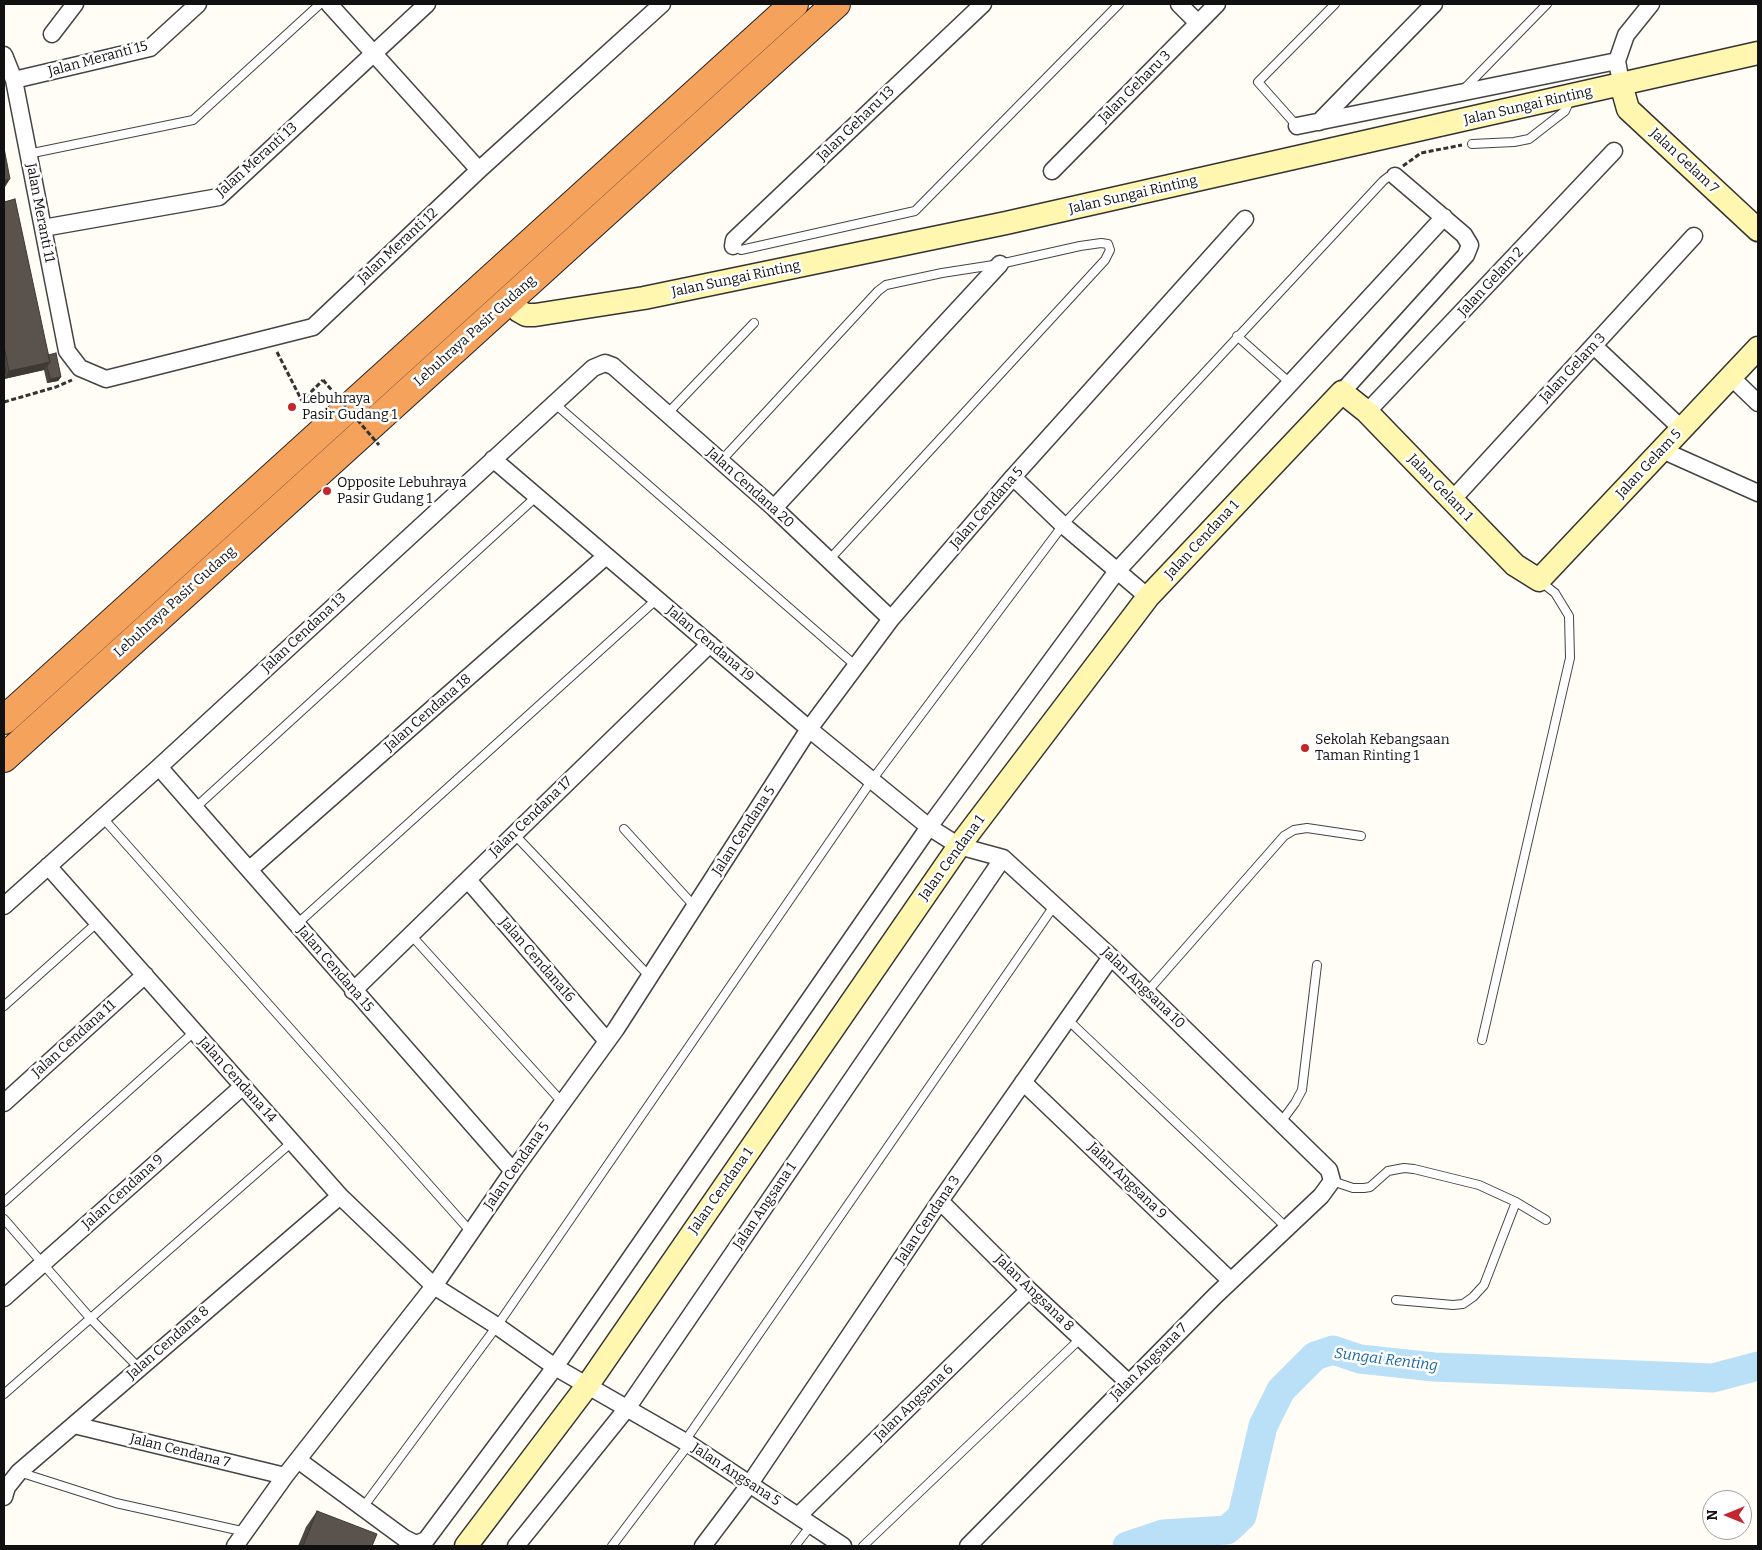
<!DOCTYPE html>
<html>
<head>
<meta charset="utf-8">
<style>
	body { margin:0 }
	#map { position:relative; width:1762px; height:1550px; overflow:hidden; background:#fffdf5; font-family:Bitter,serif }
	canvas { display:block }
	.frame { position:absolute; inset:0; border:5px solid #111; pointer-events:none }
	.north { position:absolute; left:1702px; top:1490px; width:50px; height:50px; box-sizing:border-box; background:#fff; border:1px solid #a0a0a0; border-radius:50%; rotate:270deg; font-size:14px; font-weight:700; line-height:20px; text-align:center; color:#111 }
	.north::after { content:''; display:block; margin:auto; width:18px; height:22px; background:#c4262e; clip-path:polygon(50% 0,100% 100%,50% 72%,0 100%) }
</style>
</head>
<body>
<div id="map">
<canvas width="1762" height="1550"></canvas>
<div class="frame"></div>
<div class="north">N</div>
</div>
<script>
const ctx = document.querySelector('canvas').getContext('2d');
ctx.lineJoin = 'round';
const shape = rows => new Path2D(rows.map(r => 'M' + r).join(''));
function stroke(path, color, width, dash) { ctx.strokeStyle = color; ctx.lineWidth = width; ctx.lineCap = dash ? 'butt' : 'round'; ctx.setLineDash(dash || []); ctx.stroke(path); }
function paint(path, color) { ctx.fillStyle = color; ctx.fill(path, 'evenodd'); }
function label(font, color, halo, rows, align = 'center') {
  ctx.font = font + ' Bitter,serif'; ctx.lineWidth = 5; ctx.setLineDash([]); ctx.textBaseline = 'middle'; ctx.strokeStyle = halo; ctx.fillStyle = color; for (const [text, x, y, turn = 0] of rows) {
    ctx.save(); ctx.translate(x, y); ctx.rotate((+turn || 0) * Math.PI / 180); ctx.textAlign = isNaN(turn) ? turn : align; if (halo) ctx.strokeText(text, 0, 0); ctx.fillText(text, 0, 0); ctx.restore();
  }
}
stroke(shape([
	[1127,1546,1163,1534,1227,1530,1242,1516,1263,1426,1281,1390,1315,1356,1333,1350,1360,1359,1434,1367,1713,1378,1758,1366]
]), '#b9e0f7', 29);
const lane = shape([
	[1463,90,1547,4],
	[1297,126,1258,82,1335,4],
	[1472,144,1514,142,1529,139,1565,111,1570,100],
	[28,154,193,120,320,4],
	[733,246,741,250,915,211,1119,4],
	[1237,336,1290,383],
	[554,403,856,666],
	[667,414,754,323],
	[721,461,878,291,886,285,942,273,1000,264,1080,246,1101,243,1108,244,1110,250,1105,260,829,560],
	[195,808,537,496],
	[102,817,471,1232],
	[624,829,695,907],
	[514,834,650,977],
	[297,924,657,599],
	[411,935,562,1102],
	[1147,992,1284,836,1294,830,1307,828,1361,836],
	[4,1006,99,921],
	[1067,1019,1287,1228],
	[1482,1040,1570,658,1569,616,1555,593,1540,581],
	[1281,1122,1295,1103,1302,1090,1317,965],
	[1332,1181,1353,1188,1364,1188,1370,1187,1388,1171,1404,1168,1414,1169,1479,1185,1516,1202,1546,1220],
	[4,1202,194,1032],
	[4,1219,91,1319,139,1368],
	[1396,1300,1453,1305,1463,1304,1473,1297,1484,1285,1516,1202],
	[4,1394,292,1142],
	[685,1441,1054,906],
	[19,1472,116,1503,246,1532],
	[364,1506,497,1326,872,780,1063,525,1383,181,1388,177,1395,176],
	[612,1546,689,1444],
	[795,1546,812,1524],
	[863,1546,1081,1338]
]);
const street = shape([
	[329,4,479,170],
	[1179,4,1198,23],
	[52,34,75,4],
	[4,55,14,80,67,351,80,368,106,379,313,327,479,170,662,4],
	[1619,72,1617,61,1626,35,1651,4],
	[14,80,150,48,198,4],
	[1319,122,1434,4],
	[1297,126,1617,61],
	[1052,171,1217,4],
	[43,228,219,197,427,4],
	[733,246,734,240,983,4],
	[1594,346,1682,429],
	[1731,377,1758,403],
	[1342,392,1466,255,1470,245,1464,235,1395,176],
	[1367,412,1614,151],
	[1662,450,1758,493],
	[493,459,809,729,929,827,959,846,1003,858,1111,957,1329,1170,1332,1181,1321,1196,1215,1296,968,1546],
	[1013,477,1063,525,1148,597],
	[1452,500,1694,236],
	[774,508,1000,264],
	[159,767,513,1171],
	[48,866,340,1196,434,1286,497,1326,555,1367,689,1444,843,1546],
	[250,869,606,556],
	[468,880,607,1041],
	[4,906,159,767,593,368,605,363,613,366,774,508,891,619],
	[353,991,710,644],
	[1023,1082,1231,1281],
	[4,1103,145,975],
	[940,1201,1029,1290,1129,1383],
	[4,1298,242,1087],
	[74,1425,285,1476],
	[298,1460,404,1538,416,1544,426,1540,555,1367,929,827,1117,571,1444,217],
	[4,1497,7,1487,19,1472,340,1196],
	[799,1515,1029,1290],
	[235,1546,285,1476,434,1286,513,1171,616,1029,809,729,891,619,1013,477,1245,219],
	[516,1546,628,1407,1003,858],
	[703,1546,749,1485,940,1201,1111,957]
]);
const secondary = shape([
	[1621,84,1628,109,1758,230],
	[510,300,519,311,526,315,535,315,644,298,1006,223,1758,53],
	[466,1546,587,1386,959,846,1148,597,1342,392,1367,412,1515,565,1539,580,1758,348]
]);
const highway = shape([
	[4,720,794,4],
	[4,758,836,4]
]);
stroke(lane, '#444', 10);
stroke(street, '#444', 19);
stroke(secondary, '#333', 25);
stroke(highway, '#222', 30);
stroke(shape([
	[1403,166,1421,153,1462,145],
	[277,352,302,401,323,380],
	[4,402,56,387,72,380]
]), '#333', 3, [5, 2.5]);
stroke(lane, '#fff', 8);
stroke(street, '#fff', 16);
stroke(secondary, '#fff6b0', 22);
stroke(highway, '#f5a25d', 28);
stroke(shape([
	[323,380,379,445]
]), '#333', 3, [5, 2.5]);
paint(shape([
	[4,202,48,355,61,377,58,381,47,383,44,370,4,379],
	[317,1511,372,1546,298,1546,306,1527]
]), '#4d4742');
paint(shape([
	[10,179,5,187,4,187,4,180],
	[50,362,44,370,4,379,9,371],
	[61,377,58,381,47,383,50,379]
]), '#3f3936');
const building = shape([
	[4,148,10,179,4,180,4,148],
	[15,199,50,362,9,371,4,346,4,202,15,199],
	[56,353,61,377,50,379,47,366,50,362,48,355,56,353],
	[4,362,6,373,4,373,4,362],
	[317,1511,377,1534,372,1546,303,1546,317,1511]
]);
paint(building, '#5a524d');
stroke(building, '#3f3936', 1);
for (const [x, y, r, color] of [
	[292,407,5,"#c4262e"],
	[327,491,5,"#c4262e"],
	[1305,748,5,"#c4262e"]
]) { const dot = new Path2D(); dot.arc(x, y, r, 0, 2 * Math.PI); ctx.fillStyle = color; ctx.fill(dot); stroke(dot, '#fff', 2); }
label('14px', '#111', '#fff', [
	["Jalan Meranti 15",98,59,-15],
	["Jalan Geharu 3",1135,87,-45],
	["Jalan Sungai Rinting",1528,106,-13],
	["Jalan Geharu 13",856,124,-44],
	["Jalan Meranti 13",257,160,-42],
	["Jalan Gelam 7",1684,161,43],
	["Jalan Sungai Rinting",1133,195,-13],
	["Jalan Meranti 11",40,213,79],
	["Jalan Meranti 12",398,246,-43],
	["Jalan Sungai Rinting",736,279,-12],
	["Jalan Gelam 2",1491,282,-47],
	["Lebuhraya Pasir Gudang",475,331,-42],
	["Jalan Gelam 3",1573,368,-47],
	["Jalan Gelam 5",1649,464,-47],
	["Jalan Cendana 20",750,488,42],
	["Jalan Gelam 1",1440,488,46],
	["Jalan Cendana 5",987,508,-49],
	["Jalan Cendana 1",1202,540,-47],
	["Lebuhraya Pasir Gudang",175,602,-42],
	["Jalan Cendana 13",304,633,-43],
	["Jalan Cendana 19",710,644,40],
	["Jalan Cendana 18",428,713,-41],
	["Jalan Cendana 17",531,817,-44],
	["Jalan Cendana 5",744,831,-57],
	["Jalan Cendana 1",952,858,-54],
	["Jalan Cendana16",537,960,49],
	["Jalan Cendana 15",335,969,49],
	["Jalan Angsana 10",1143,988,44],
	["Jalan Cendana 11",74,1039,-42],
	["Jalan Cendana 14",237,1080,48],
	["Jalan Cendana 5",517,1166,-55],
	["Jalan Angsana 9",1127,1181,44],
	["Jalan Cendana 1",721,1191,-55],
	["Jalan Cendana 9",123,1192,-42],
	["Jalan Angsana 1",765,1206,-56],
	["Jalan Cendana 3",928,1220,-56],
	["Jalan Angsana 8",1034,1293,44],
	["Jalan Cendana 8",168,1343,-41],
	["Jalan Angsana 7",1149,1362,-45],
	["Jalan Angsana 6",914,1403,-44],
	["Jalan Cendana 7",180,1451,14],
	["Jalan Angsana 5",736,1475,33]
]);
label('14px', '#111', '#fff', [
	["Lebuhraya",302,399],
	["Pasir Gudang 1",302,415],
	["Opposite Lebuhraya",337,483],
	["Pasir Gudang 1",337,499],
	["Sekolah Kebangsaan",1315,740],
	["Taman Rinting 1",1315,756]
], 'left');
label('italic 15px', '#1768a6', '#fff', [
	["Sungai Renting",1386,1360,7]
]);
</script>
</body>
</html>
